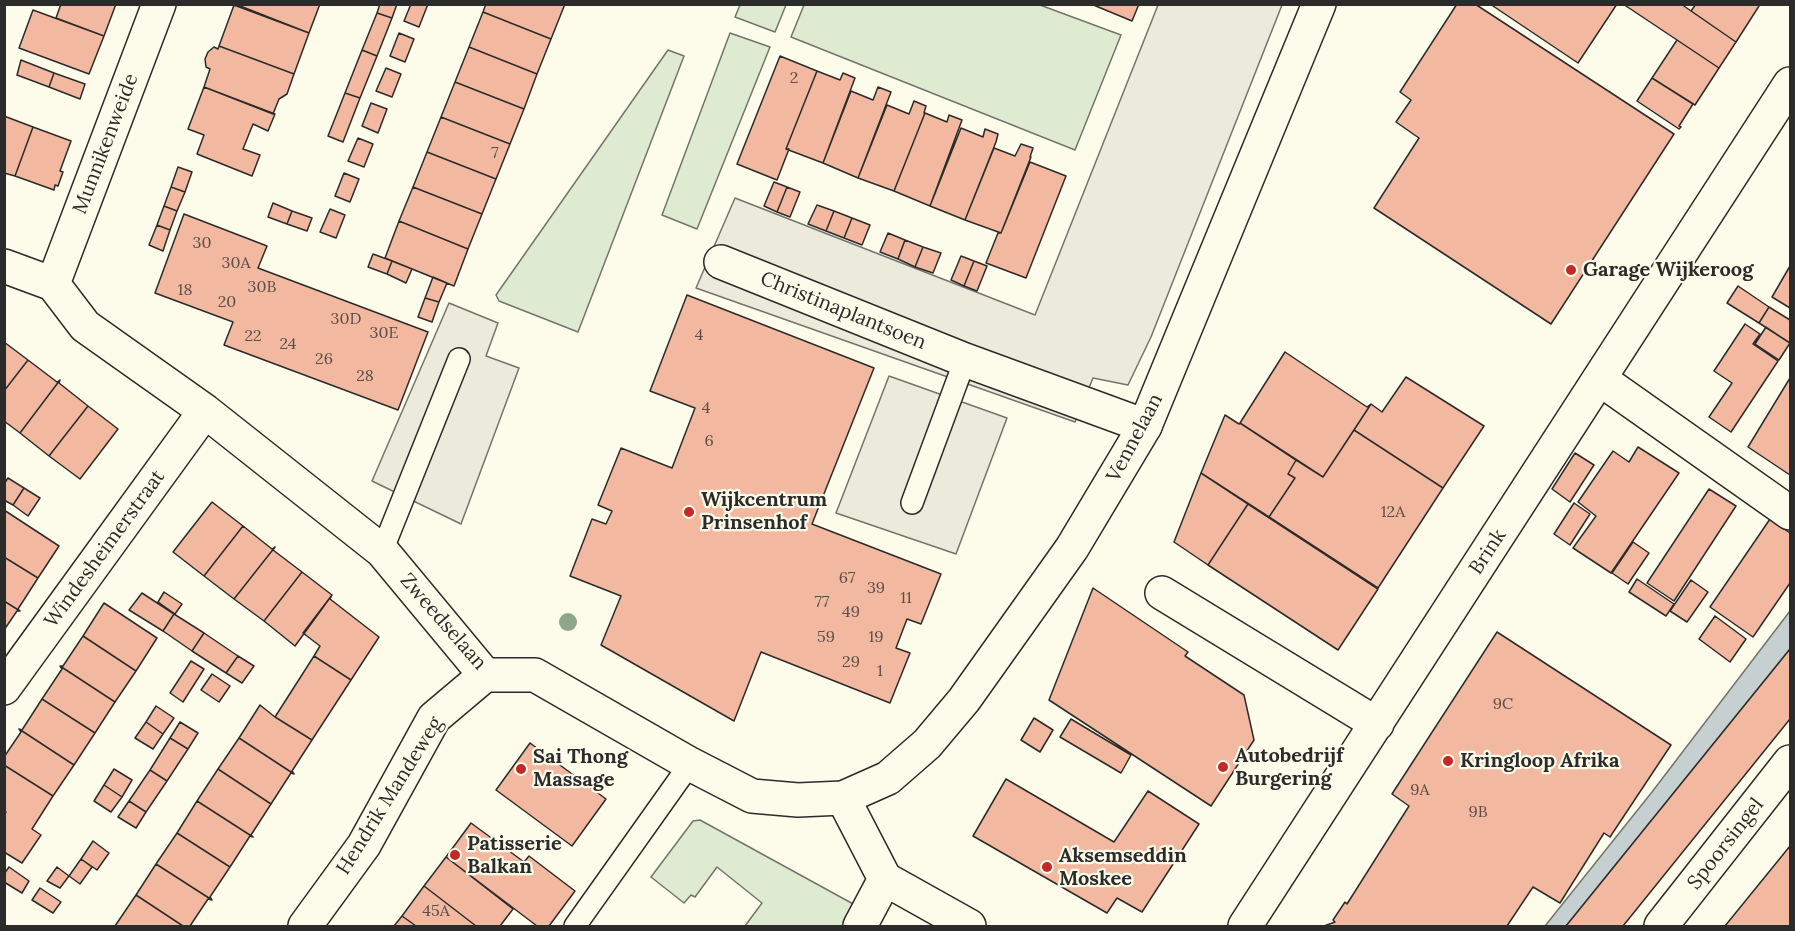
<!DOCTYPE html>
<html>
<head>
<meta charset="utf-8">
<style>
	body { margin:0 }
	#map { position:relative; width:1795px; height:931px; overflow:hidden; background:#fdfbea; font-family:Lora,serif }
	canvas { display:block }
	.frame { position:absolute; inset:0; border:6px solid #2b2b2b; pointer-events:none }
</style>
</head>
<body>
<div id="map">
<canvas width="1795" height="931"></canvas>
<div class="frame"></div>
</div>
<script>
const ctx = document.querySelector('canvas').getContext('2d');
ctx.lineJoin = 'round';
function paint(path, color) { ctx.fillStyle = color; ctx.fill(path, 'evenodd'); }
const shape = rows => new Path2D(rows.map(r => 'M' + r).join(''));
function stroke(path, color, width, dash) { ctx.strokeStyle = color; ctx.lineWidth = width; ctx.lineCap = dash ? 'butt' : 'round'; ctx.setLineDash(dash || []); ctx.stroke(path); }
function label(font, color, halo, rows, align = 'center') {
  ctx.font = font + ' Lora,serif'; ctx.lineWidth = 4.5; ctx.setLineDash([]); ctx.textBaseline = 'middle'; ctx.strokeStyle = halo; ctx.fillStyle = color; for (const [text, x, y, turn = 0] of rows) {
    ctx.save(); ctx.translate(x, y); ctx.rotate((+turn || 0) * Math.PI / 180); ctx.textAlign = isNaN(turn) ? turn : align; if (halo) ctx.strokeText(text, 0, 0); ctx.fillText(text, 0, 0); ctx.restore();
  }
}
const green = shape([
	[740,5,740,4,786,5,775,32,735,17,740,5],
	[804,5,1040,5,1121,35,1075,150,791,37,804,5],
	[730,33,770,47,697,229,662,215,730,33],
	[668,50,684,56,578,332,499,301,496,295,668,50],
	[700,820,855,905,845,926,745,926,762,903,717,867,695,897,691,895,684,903,651,877,693,821,700,820]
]);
paint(green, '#deebd1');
stroke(green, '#74746e', 1.5);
const parking = shape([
	[1158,5,1282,5,1151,337,1128,385,1093,378,1075,422,696,288,735,198,1035,315,1158,5],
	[449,303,498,323,486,356,519,368,461,524,372,481,449,303],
	[889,376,1007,418,956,554,836,513,889,376]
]);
paint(parking, '#eceadb');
stroke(parking, '#74746e', 1.5);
const water = shape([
	[1790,611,1790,649,1566,926,1545,926,1652,792,1790,611]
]);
paint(water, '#c7d0d0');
stroke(water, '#74746e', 1.5);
const building = shape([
	[61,4,116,4,104,36,56,18,61,4],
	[235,4,320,4,309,33,235,4],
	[380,4,397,4,392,18,377,13,380,4],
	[411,4,428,4,419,27,404,21,411,4],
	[486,4,565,4,551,39,483,12,486,4],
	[1091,4,1139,4,1132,21,1091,4],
	[1457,4,1475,4,1674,134,1551,324,1374,208,1419,138,1396,122,1411,100,1400,92,1457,4],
	[1490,4,1617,4,1578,63,1490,4],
	[1623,4,1681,4,1736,42,1719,68,1623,4],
	[1696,4,1757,4,1759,6,1736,42,1691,11,1696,4],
	[234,5,309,33,294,74,219,46,234,5],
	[33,10,104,36,89,74,19,48,33,10],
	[483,12,551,39,537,74,469,47,483,12],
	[377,13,392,18,377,56,362,50,377,13],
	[399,33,414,39,405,62,390,56,399,33],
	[1677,40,1719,68,1695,105,1652,78,1677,40],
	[219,46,294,74,287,94,279,99,273,114,204,87,210,69,206,67,205,59,208,52,214,47,218,49,219,46],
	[469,47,537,74,524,109,455,82,469,47],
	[362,50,377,56,360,98,345,93,362,50],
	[780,56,817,71,786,149,789,149,777,180,737,164,780,56],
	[21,60,54,73,49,87,17,75,21,60],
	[386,68,401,74,392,97,376,91,386,68],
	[817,71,840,80,843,73,855,78,823,163,786,149,817,71],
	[54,73,85,84,80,99,49,87,54,73],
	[1652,78,1693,104,1679,126,1681,127,1679,129,1637,101,1652,78],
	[455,82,524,109,510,144,441,117,455,82],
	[204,87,275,114,268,131,253,124,243,149,260,155,252,176,197,154,204,135,188,129,204,87],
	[878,87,891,92,858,178,823,163,851,91,873,100,878,87],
	[345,93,360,98,343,142,328,136,345,93],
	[914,101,926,106,924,113,925,113,894,191,858,178,887,105,909,114,914,101],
	[371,103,387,109,378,133,362,126,371,103],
	[925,113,947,122,949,115,962,120,930,206,894,191,925,113],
	[4,116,33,127,15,176,4,173,4,116],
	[441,117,510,144,496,179,427,152,441,117],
	[33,127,71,141,60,171,63,172,58,186,55,185,54,190,15,176,33,127],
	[961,128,983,137,985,129,998,134,996,142,965,220,930,206,961,128],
	[358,138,373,144,364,167,348,161,358,138],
	[1021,144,1033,148,1030,157,1031,157,1001,233,965,220,994,148,1015,156,1021,144],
	[427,152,496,179,482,214,413,187,427,152],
	[1030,162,1066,176,1026,278,986,263,998,233,1001,233,1030,162],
	[178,167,192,172,185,192,171,187,178,167],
	[344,173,359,179,350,202,335,196,344,173],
	[774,182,787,187,777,212,764,206,774,182],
	[171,187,185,192,177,211,164,206,171,187],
	[413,187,482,214,468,249,399,221,413,187],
	[787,187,800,192,790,217,777,212,787,187],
	[273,203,292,211,287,224,268,217,273,203],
	[817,205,834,211,826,231,808,224,817,205],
	[164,206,177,211,170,230,157,225,164,206],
	[330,209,345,215,336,238,320,232,330,209],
	[292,211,312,218,307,231,287,224,292,211],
	[834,211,852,218,844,238,826,231,834,211],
	[184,214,267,246,258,268,428,332,398,410,224,345,233,322,155,293,184,214],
	[852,218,870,225,862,245,844,238,852,218],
	[399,221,468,249,454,286,385,258,399,221],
	[157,225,170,230,163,251,149,245,157,225],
	[888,233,905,240,898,259,880,252,888,233],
	[905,240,923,247,915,267,898,259,905,240],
	[923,247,941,253,933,273,915,267,923,247],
	[373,254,392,261,387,274,368,267,373,254],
	[961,256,974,261,964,286,951,280,961,256],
	[392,261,412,269,406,283,387,274,392,261],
	[974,261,987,266,977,291,964,286,974,261],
	[1790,266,1790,308,1772,297,1790,266],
	[433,277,447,283,439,302,425,298,433,277],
	[1738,286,1769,307,1759,323,1727,303,1738,286],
	[687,295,874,368,812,524,941,574,921,624,907,619,896,648,910,653,890,703,761,652,734,721,601,645,621,596,570,576,592,519,606,524,612,511,598,505,621,448,672,468,695,408,650,391,687,295],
	[425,298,439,302,432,322,418,317,425,298],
	[1769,307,1790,320,1790,343,1759,323,1769,307],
	[1745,324,1760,334,1753,344,1778,361,1731,432,1709,417,1732,383,1714,371,1745,324],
	[1766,327,1790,343,1779,360,1755,344,1766,327],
	[4,342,28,360,4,391,4,342],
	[1285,352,1367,407,1371,404,1323,477,1240,423,1285,352],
	[28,360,57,382,60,380,20,433,4,421,4,391,28,360],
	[1406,377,1484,426,1443,488,1354,430,1371,404,1382,412,1406,377],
	[1790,378,1790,475,1748,447,1790,378],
	[60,380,59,383,88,406,49,456,20,433,60,380],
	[88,406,118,429,80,479,49,456,88,406],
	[1225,415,1239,424,1240,423,1296,460,1288,474,1295,478,1269,517,1201,473,1225,415],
	[1354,430,1443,488,1378,588,1269,517,1295,478,1288,474,1296,460,1323,477,1354,430],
	[1638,447,1679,473,1611,573,1573,548,1596,516,1578,502,1613,451,1629,462,1638,447],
	[1575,453,1594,465,1570,502,1552,489,1575,453],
	[1201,473,1248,504,1208,565,1174,542,1201,473],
	[8,478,24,488,13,505,4,500,4,484,8,478],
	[24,488,40,498,28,516,13,505,24,488],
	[1709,489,1736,506,1674,601,1647,583,1709,489],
	[212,502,243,526,204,576,173,552,212,502],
	[1574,503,1590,514,1570,545,1554,534,1574,503],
	[1248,504,1378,589,1338,650,1208,565,1248,504],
	[4,510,59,546,38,578,4,557,4,510],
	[1770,519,1790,533,1790,583,1753,637,1710,607,1770,519],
	[243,526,272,549,275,547,234,599,204,576,243,526],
	[1633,542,1649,553,1628,584,1612,573,1633,542],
	[275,547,273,550,302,572,264,621,234,599,275,547],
	[4,557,38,578,18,609,20,611,4,601,4,557],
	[302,572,332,595,295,646,264,621,302,572],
	[1637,579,1674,604,1666,616,1629,592,1637,579],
	[1691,580,1708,592,1687,622,1670,611,1691,580],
	[1093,588,1188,652,1185,656,1244,695,1254,740,1211,806,1049,700,1093,588],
	[164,592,182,604,175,614,158,602,164,592],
	[142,593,174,614,163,631,129,610,142,593],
	[332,595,330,599,379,637,351,680,314,656,320,646,303,633,332,595],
	[4,601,20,611,17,611,4,630,4,601],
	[104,603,157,638,136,671,83,636,104,603],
	[174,614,204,633,192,651,163,631,174,614],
	[1715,616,1746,639,1730,662,1699,639,1715,616],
	[1497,632,1671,745,1610,837,1604,833,1560,903,1533,887,1507,926,1324,926,1335,922,1333,920,1345,902,1347,904,1409,806,1392,794,1497,632],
	[204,633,238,656,226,673,192,651,204,633],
	[83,636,136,671,115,702,60,666,63,666,83,636],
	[1790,649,1790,719,1623,926,1566,926,1790,649],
	[238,656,254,666,242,683,226,673,238,656],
	[314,656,351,680,312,740,275,717,314,656],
	[191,661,204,669,183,702,170,693,191,661],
	[60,666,115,702,95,733,42,699,62,669,60,666],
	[212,674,230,686,219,702,201,690,212,674],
	[42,699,95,733,74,765,19,729,22,730,42,699],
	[260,705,275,717,312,740,292,771,294,774,239,738,260,705],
	[156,706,174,718,163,734,146,722,156,706],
	[1034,718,1053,730,1040,752,1021,740,1034,718],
	[1071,719,1131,755,1121,773,1060,737,1071,719],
	[146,722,163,734,153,749,135,738,146,722],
	[180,722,198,733,188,749,170,738,180,722],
	[19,729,74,765,53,796,4,765,4,757,21,732,19,729],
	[170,738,188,749,167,781,150,770,170,738],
	[239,738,294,774,291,773,271,804,218,769,239,738],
	[530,743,606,799,572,846,496,790,530,743],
	[4,765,53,796,32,829,41,835,22,863,4,852,4,815,6,812,4,811,4,765],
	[114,769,132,780,122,797,104,785,114,769],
	[218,769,271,804,251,835,253,837,197,801,218,769],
	[150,770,167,781,146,812,129,801,150,770],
	[1006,779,1114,842,1148,791,1199,824,1142,912,1117,898,1107,913,973,836,1006,779],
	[104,785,122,797,111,812,94,801,104,785],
	[129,801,146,812,136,828,118,817,129,801],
	[197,801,253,837,250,836,230,867,177,833,197,801],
	[471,823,524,862,529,856,575,891,549,926,537,926,446,857,471,823],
	[177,833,230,867,210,897,212,900,156,864,177,833],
	[93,841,109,853,97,870,81,859,93,841],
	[1790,846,1790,926,1725,926,1790,846],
	[446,857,513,909,500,926,476,926,424,886,446,857],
	[81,859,92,867,80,884,69,876,81,859],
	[156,864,212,900,208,899,190,926,183,926,136,895,156,864],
	[9,867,29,881,22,893,4,882,4,874,9,867],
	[57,867,69,876,60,888,47,881,57,867],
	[424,886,476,926,416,926,402,916,424,886],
	[40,888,61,902,53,913,32,900,40,888],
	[136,895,183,926,115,926,136,895],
	[402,916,416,926,394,926,402,916]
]);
paint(building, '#f2b8a0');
stroke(building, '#2b2b2b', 1.5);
const lane = shape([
	[912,503,965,360],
	[382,551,459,359],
	[575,926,690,764]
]);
const street = shape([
	[721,262,965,360,1145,426],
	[4,266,53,284,85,326,205,411,382,551,485,675],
	[53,284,159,4],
	[1600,379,1790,513],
	[1162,593,1377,724],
	[4,688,205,411],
	[843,798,885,879,969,926],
	[860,926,885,879],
	[1245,926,1790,84],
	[1661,926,1790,762]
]);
const secondary = shape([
	[305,926,364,845,434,718,485,675,535,675,690,764,752,796,798,800,843,798,888,778,927,744,964,700,1072,548,1145,426,1319,4]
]);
stroke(lane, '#2b2b2b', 24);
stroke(street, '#2b2b2b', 36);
stroke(secondary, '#2b2b2b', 36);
stroke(lane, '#fdfbea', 21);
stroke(street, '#fdfbea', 33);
stroke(secondary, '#fdfbea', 33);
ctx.fillStyle = '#8ea78a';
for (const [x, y] of [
	[568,622]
]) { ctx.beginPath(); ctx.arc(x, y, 9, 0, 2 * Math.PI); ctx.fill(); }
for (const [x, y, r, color] of [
	[1571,270,6,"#c62828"],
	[689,512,6,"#c62828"],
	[1448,761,6,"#c62828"],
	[1223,767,6,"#c62828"],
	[521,769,6,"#c62828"],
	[455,855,6,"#c62828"],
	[1047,867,6,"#c62828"]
]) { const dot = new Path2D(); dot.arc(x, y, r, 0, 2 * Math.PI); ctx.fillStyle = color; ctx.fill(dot); stroke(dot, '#fdfbea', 2); }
label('16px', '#5d4e48', null, [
	["2",794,78],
	["7",495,153],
	["30",202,243],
	["30A",236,263],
	["30B",262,287],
	["18",185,290],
	["20",227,302],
	["30D",346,319],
	["30E",384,333],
	["4",699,335],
	["22",253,336],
	["24",288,344],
	["26",324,359],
	["28",365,376],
	["4",706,408],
	["6",709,441],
	["12A",1393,512],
	["67",847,578],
	["39",876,588],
	["11",906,598],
	["77",822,602],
	["49",851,612],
	["59",826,637],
	["19",876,637],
	["29",851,662],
	["1",880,671],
	["9C",1503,704],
	["9A",1420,790],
	["9B",1478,812],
	["45A",436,911]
]);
label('20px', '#2b2b2b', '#fdfbea', [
	["Munnikenweide",106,144,-69],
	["Christinaplantsoen",843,311,22],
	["Vennelaan",1135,438,-62],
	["Windesheimerstraat",105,549,-54],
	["Brink",1488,552,-57],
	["Zweedselaan",443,622,49],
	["Hendrik Mandeweg",390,796,-58],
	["Spoorsingel",1726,844,-52]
]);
label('bold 20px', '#2b2b2b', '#fdfbea', [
	["Garage Wijkeroog",1583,270],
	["Wijkcentrum",701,500],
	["Prinsenhof",701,523],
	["Autobedrijf",1235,756],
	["Burgering",1235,779],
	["Sai Thong",533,757],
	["Massage",533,780],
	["Kringloop Afrika",1460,761],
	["Patisserie",467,844],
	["Balkan",467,867],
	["Aksemseddin",1059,856],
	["Moskee",1059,879]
], 'left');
</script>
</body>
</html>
